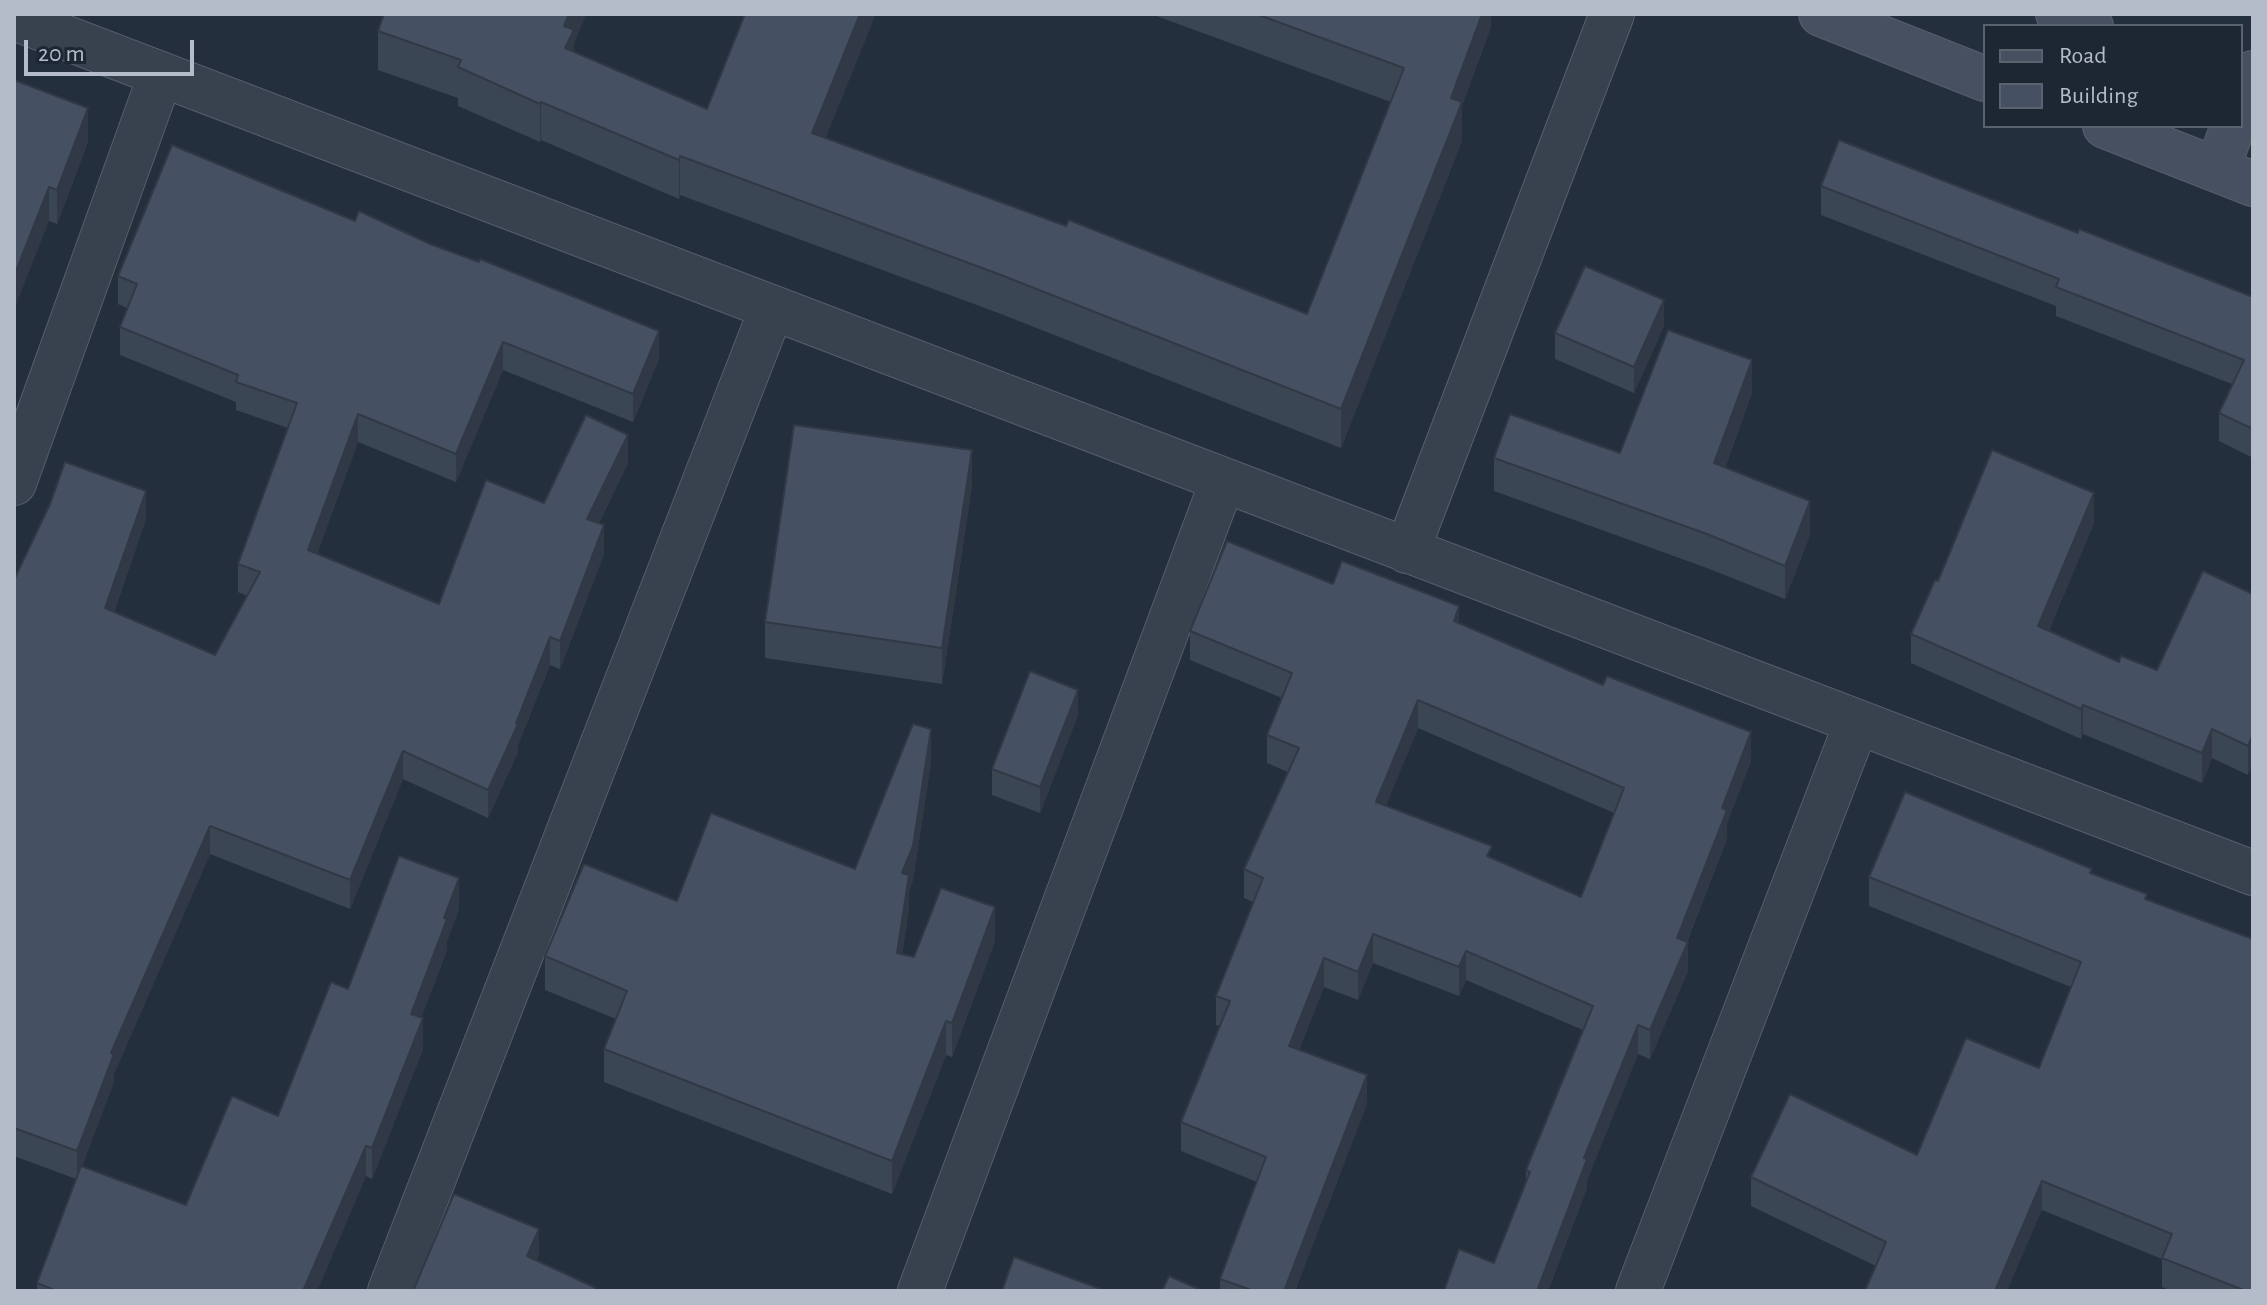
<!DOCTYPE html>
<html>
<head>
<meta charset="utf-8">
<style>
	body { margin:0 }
	#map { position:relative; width:2267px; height:1305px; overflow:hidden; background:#242f3e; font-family:"Alegreya Sans",sans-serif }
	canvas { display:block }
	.frame { position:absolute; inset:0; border:16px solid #b4bcc9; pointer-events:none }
	.legend { position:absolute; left:1983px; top:24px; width:260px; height:104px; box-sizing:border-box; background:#1d2633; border:2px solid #59626f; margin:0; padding:10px 14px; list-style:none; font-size:24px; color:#b4bcc9 }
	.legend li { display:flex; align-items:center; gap:16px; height:40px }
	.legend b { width:40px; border:2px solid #59626f }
	.scale { position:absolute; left:24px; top:40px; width:170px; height:36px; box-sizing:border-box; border:4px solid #b4bcc9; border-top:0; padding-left:10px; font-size:24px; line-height:28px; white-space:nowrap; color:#b4bcc9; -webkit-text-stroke:6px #1d2633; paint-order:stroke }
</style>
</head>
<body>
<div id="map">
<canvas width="2267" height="1305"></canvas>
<div class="frame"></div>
<ul class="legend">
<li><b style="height:10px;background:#465061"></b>Road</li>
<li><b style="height:22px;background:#455162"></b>Building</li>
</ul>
<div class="scale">20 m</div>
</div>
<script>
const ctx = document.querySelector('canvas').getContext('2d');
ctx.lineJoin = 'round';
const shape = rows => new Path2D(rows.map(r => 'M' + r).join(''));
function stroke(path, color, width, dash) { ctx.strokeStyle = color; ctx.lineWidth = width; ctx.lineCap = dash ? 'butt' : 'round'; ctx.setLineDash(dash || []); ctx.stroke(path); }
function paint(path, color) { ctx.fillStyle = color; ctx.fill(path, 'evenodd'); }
const street = shape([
	[14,18,2253,873],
	[14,483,161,74],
	[1407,551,1612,14],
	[390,1291,772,308],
	[920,1291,1223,480],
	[1638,1291,1857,722]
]);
const secondary = shape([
	[1821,14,1985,79],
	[2058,14,2091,26],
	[2241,105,2253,73],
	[2105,126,2253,184],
	[2217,170,2233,126]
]);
stroke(street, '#565f6c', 46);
stroke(secondary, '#565f6c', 46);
stroke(street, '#38414e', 44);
stroke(secondary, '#465061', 44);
paint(shape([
	[384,14,586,14,574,43,574,52,707,109,826,138,1307,314,1391,102,1151,14,1491,14,1491,27,1462,106,1462,141,1341,448,1001,314,680,195,679,199,541,140,540,142,458,106,458,98,378,70,378,31],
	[14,80,88,142,57,224,49,221],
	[1821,186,2078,233,2253,297,2253,458,2219,441,2219,413,2232,384,2056,316,2056,306,1821,215],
	[118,276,659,359,633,422,503,370,456,482,358,442,317,554,439,604,544,503,628,463,599,523,604,554,560,669,550,665,518,745,518,752,488,818,403,779,350,909,210,854,114,1074,114,1082,82,1166,186,1205,278,1116,348,989,459,909,447,941,447,950,421,1018,423,1049,372,1179,366,1176,317,1291,37,1291,37,1283,76,1179,14,1156,14,580,146,519,114,612,215,655,247,596,238,592,238,564,288,428,236,410,236,402,120,355,120,327,127,308,118,304],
	[1664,326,1634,393,1555,359,1555,333],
	[1752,393,1725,468,1810,535,1785,599,1707,568,1494,491,1494,458,1620,453],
	[972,486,942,684,765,658,765,622],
	[2094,523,2049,630,2119,662,2157,670,2253,594,2253,763,2248,775,2212,758,2202,783,2083,734,2081,739,1911,663,1911,634,1938,581],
	[1333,584,1459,623,1751,761,1727,823,1727,839,1687,942,1688,971,1650,1059,1638,1054,1587,1180,1587,1188,1548,1291,1444,1291,1494,1263,1526,1180,1526,1170,1583,1030,1466,980,1459,996,1373,963,1358,1000,1324,987,1299,1050,1367,1104,1295,1291,1220,1291,1220,1279,1257,1182,1181,1151,1181,1122,1220,1026,1216,1025,1216,996,1253,902,1244,898,1244,869,1288,772,1267,763,1267,735,1282,698,1190,660,1190,631],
	[1418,728,1614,813,1581,897,1492,858,1386,805],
	[1078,715,1040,813,992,795,992,769],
	[931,762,913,880,909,891,909,909,902,954,914,957,995,941,952,1057,946,1055,892,1194,604,1082,604,1049,616,1019,545,990,545,956,677,901,855,869],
	[2092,874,2147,900,2253,1291,2172,1291,2162,1287,2162,1259,2042,1210,1876,1266,1751,1206,1751,1177,1917,1155,2039,1068,2071,987,1869,906,1869,877]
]), '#3b4654');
paint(shape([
	[569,14,586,14,574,43,574,69,565,87,564,26],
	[860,14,876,14,812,172,812,133],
	[1482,14,1491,14,1491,27,1462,106,1462,141,1341,448,1341,409],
	[541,102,541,140,540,142,540,104],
	[88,108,88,142,57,224,57,190],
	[680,156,680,195,679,199,679,160],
	[49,187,49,221,14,310,14,276],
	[1664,300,1664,326,1634,393,1634,367],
	[659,331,659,359,633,422,633,394],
	[503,342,503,370,456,482,456,454],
	[1752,360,1752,393,1714,497,1714,463],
	[358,414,358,442,308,578,308,550],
	[628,435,628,463,587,547,587,519],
	[972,450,972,486,942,684,942,648],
	[146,491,146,519,105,636,105,608],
	[2094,493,2094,523,2038,655,2038,626],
	[1810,501,1810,535,1785,599,1785,566],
	[604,525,604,554,560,669,560,641],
	[1459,606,1459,635,1454,621],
	[550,637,550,665,518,745,518,752,488,818,488,790],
	[1078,690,1078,715,1040,813,1040,787],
	[1418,700,1418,728,1376,830,1376,802],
	[2083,705,2083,734,2081,739,2081,709],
	[931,729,931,762,913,880,909,891,909,909,897,986,897,953,902,873],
	[2212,729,2212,758,2202,783,2202,753],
	[1751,732,1751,761,1727,823,1727,839,1677,966,1677,938,1722,808],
	[2253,734,2253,763,2248,775,2248,746],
	[403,751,403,779,350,909,350,880],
	[210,826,210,854,114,1074,114,1082,77,1180,77,1151,111,1053],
	[459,878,459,909,447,941,447,950,411,1044,411,1014],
	[995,907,995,941,952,1057,952,1023],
	[1373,934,1373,963,1358,1000,1358,972],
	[1688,942,1688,971,1650,1059,1650,1030],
	[1466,951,1466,980,1459,996,1459,967],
	[1324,958,1324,987,1289,1074,1289,1046],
	[423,1018,423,1049,372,1179,372,1148],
	[946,1021,946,1055,892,1194,892,1161],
	[1638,1025,1638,1054,1587,1180,1587,1188,1548,1291,1537,1291,1584,1158],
	[1367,1075,1367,1104,1295,1291,1284,1291],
	[366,1146,366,1176,317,1291,303,1291],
	[2042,1181,2042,1210,2007,1291,1995,1291],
	[539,1229,539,1255,527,1282,527,1256]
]), '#303945');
const building = shape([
	[384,14,569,14,564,26,574,30,565,48,707,109,745,14,860,14,812,133,1066,226,1069,220,1307,314,1404,68,1256,14,1482,14,1451,98,1462,102,1341,409,1001,275,680,156,679,160,541,102,540,104,458,67,461,60,378,31,384,14],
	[14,80,88,108,57,190,49,187,14,276,14,80],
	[1839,140,2078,233,2079,229,2253,297,2253,429,2219,413,2244,360,2056,287,2059,279,1821,186,1839,140],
	[172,145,355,221,359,211,430,244,479,262,480,259,659,331,633,394,503,342,456,454,358,414,308,550,439,604,486,480,544,503,586,415,628,435,587,519,604,525,560,641,550,637,516,723,518,724,488,790,403,751,350,880,210,826,111,1053,114,1054,77,1151,14,1128,14,580,50,504,65,462,146,491,105,608,215,655,260,572,238,564,297,403,236,382,238,375,120,327,137,284,118,276,172,145],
	[1585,266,1664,300,1634,367,1555,333,1585,266],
	[1668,330,1752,360,1714,463,1810,501,1785,566,1707,534,1494,458,1510,414,1620,453,1668,330],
	[794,425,972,450,942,648,765,622,794,425],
	[1992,450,2094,493,2038,626,2119,662,2121,656,2157,670,2203,571,2253,594,2253,734,2248,746,2212,729,2202,753,2083,705,2081,709,1911,634,1935,580,1938,581,1992,450],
	[1227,541,1333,584,1342,561,1459,606,1454,621,1603,685,1607,676,1751,732,1722,808,1727,810,1677,938,1688,942,1650,1030,1638,1025,1584,1158,1587,1159,1537,1291,1444,1291,1459,1249,1494,1263,1530,1172,1526,1170,1593,1006,1466,951,1459,967,1373,934,1358,972,1324,958,1289,1046,1367,1075,1284,1291,1254,1291,1220,1279,1266,1157,1181,1122,1230,1001,1216,996,1263,878,1244,869,1299,748,1267,735,1292,673,1190,631,1227,541],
	[1418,700,1624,788,1581,897,1487,856,1492,846,1376,802,1418,700],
	[1030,671,1078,690,1040,787,992,769,1030,671],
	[913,724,931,729,913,846,902,873,909,875,897,953,914,957,941,888,995,907,952,1023,946,1021,892,1161,604,1049,627,991,545,956,584,864,677,901,711,813,855,869,913,724],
	[1905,792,2092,869,2090,873,2147,894,2145,899,2253,939,2253,1291,2246,1291,2162,1258,2172,1234,2042,1181,1995,1291,1865,1291,1886,1242,1751,1177,1790,1094,1917,1155,1966,1038,2039,1068,2081,962,1869,877,1905,792],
	[399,856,459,878,444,918,447,919,411,1014,423,1018,372,1148,366,1146,303,1291,57,1291,37,1283,81,1166,186,1205,232,1096,278,1116,331,982,348,989,399,856],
	[454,1194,539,1229,527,1256,596,1288,594,1291,413,1291,454,1194],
	[1014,1257,1106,1291,1002,1291,1014,1257],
	[1169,1276,1203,1291,1162,1291,1169,1276]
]);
paint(building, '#455162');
stroke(building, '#303945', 2);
</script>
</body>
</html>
